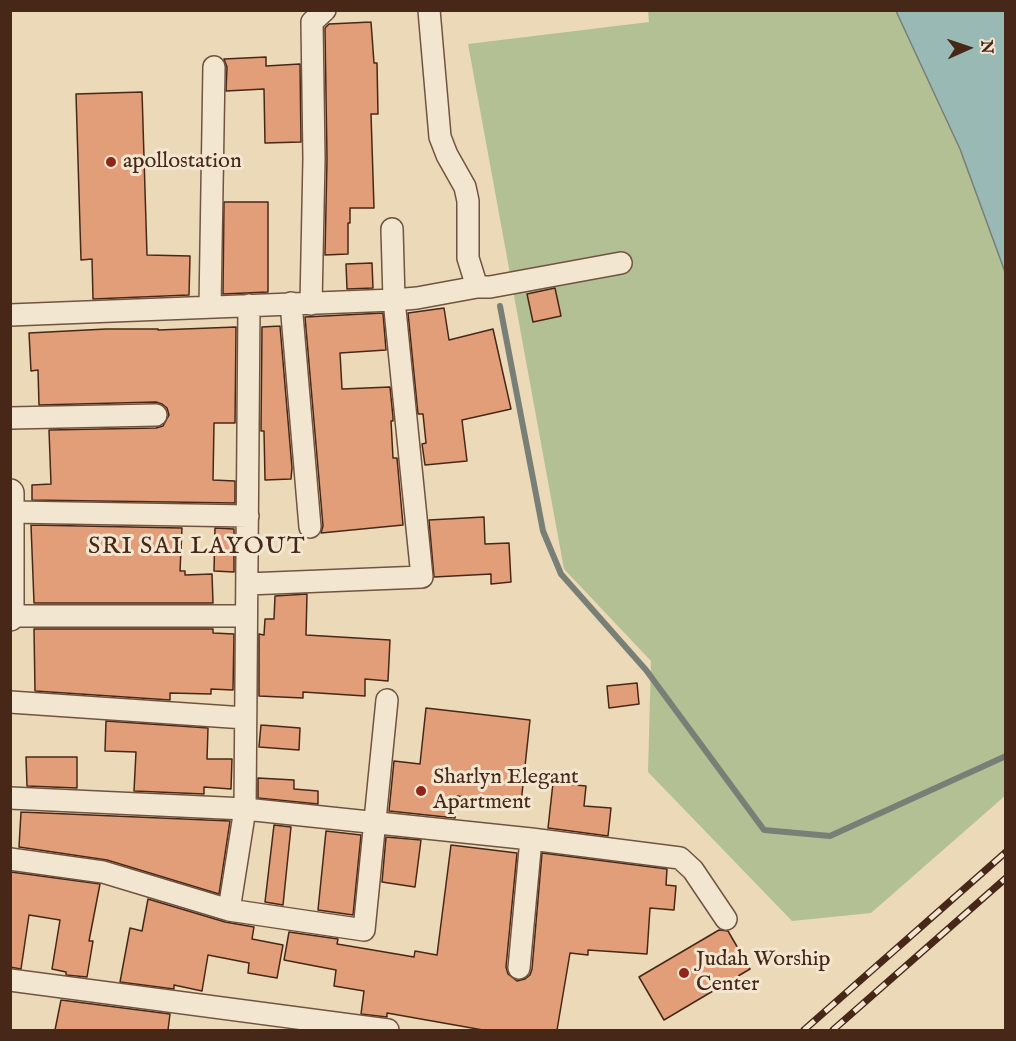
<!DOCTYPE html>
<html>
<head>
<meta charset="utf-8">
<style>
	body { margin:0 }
	#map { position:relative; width:1016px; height:1041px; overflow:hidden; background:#ecd9b8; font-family:"IM FELL English",serif }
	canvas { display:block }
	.frame { position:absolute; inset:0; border:12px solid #472818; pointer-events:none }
	.north { position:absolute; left:938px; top:18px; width:60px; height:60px; -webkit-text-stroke:4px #f3e6d1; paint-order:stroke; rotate:87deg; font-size:16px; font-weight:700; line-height:24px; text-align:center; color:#472818 }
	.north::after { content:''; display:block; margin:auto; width:21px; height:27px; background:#472818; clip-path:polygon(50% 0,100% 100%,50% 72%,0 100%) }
</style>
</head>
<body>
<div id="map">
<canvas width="1016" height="1041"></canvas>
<div class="frame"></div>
<div class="north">N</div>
</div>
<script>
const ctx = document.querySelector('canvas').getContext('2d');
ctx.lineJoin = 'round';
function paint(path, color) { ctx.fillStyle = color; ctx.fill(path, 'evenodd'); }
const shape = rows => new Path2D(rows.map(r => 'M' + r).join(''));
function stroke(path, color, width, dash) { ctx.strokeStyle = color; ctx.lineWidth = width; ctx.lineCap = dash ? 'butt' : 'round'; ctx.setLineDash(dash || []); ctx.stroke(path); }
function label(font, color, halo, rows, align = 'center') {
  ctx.font = font + ' "IM FELL English",serif'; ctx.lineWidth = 6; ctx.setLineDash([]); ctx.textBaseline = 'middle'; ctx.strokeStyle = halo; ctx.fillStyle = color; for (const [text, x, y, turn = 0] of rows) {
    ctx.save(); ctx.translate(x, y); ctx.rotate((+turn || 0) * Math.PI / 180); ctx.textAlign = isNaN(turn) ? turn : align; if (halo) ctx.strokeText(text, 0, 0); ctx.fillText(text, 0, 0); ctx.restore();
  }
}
paint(shape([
	[648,11,896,11,960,149,1005,272,1006,795,871,913,792,921,648,772,651,661,564,569,468,44,649,22]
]), '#b3c093');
const water = shape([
	[896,11,1005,11,1005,272,960,149,896,11]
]);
paint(water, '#99b9b4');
stroke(water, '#787f76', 1.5);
stroke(shape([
	[500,306,543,531,561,574,646,670,764,830,830,836,1006,756]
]), '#787f76', 6);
const building = shape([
	[371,22,374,63,377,63,378,114,371,114,374,208,350,208,350,223,348,223,348,254,325,255,327,159,325,28,329,24,371,22],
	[266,57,266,66,300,64,301,142,265,143,264,89,226,91,227,67,224,59,266,57],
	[142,92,147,255,190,256,189,295,93,299,92,259,81,260,76,94,142,92],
	[224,202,268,202,268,292,223,294,224,202],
	[372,263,373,288,347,289,346,264,372,263],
	[555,288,561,316,533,322,527,294,555,288],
	[444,308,449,340,493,329,511,409,462,420,467,461,425,465,422,444,426,443,423,414,418,414,408,313,444,308],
	[383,313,386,350,340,353,342,389,390,387,393,417,393,421,391,421,393,458,397,458,403,525,321,533,323,526,305,317,383,313],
	[280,326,292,468,291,479,265,480,264,431,261,431,262,327,280,326],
	[236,327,235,423,214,423,213,480,235,481,235,503,32,500,32,485,51,484,49,430,156,428,163,426,169,415,167,408,162,404,156,402,39,405,38,370,31,371,29,333,106,329,158,329,158,330,236,327],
	[484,517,485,544,509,543,511,582,491,584,491,574,434,577,429,520,484,517],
	[31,525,182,528,180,571,185,571,185,575,212,574,213,603,34,603,31,525],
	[215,528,234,529,234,572,214,571,215,528],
	[307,594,306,635,390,640,388,681,365,679,365,696,303,692,303,698,259,696,259,634,264,635,265,619,274,619,275,596,307,594],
	[34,629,213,629,213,633,234,634,233,690,211,689,211,694,170,693,170,700,35,691,34,629],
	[637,683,639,704,609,708,607,686,637,683],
	[426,708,530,720,521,803,457,796,455,818,389,811,394,761,420,764,426,708],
	[106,721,208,728,207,759,232,759,231,789,204,787,204,794,134,791,136,752,105,751,106,721],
	[261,725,300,728,299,750,259,747,261,725],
	[26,757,77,757,77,788,27,786,26,757],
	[258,778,294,780,294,789,318,791,318,804,258,798,258,778],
	[553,783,586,786,584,806,611,808,608,836,548,828,553,783],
	[21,812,230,821,219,894,107,860,19,847,21,812],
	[274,825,291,827,283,905,265,902,274,825],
	[326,831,361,835,353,915,318,910,326,831],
	[386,837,421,840,415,887,382,882,386,837],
	[451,845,517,853,506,967,508,974,517,981,525,979,530,975,532,969,542,853,667,869,666,885,676,886,674,910,650,908,647,954,588,950,588,955,570,953,557,1030,483,1030,387,1013,387,1017,361,1014,364,991,334,986,336,970,284,960,289,932,338,939,337,944,367,949,414,957,415,951,437,955,451,845],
	[11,872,100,884,89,941,93,941,87,977,66,975,66,972,52,969,60,920,29,915,21,969,10,967,11,872],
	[148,899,225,922,254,927,252,939,283,945,277,978,248,973,249,963,208,955,202,991,174,985,174,989,120,982,130,928,142,931,148,899],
	[719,930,728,931,750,969,664,1020,639,977,719,930],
	[61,1000,170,1014,168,1030,55,1030,61,1000]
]);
paint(building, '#e29e79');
stroke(building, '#472818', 1.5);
const minor = shape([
	[429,10,440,137,447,155,465,187,468,201,468,258,477,287],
	[291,303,310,527],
	[311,304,314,159,312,22,325,10],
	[210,307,214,67],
	[10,315,394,300,417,298,477,287,490,287,621,263],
	[10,418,156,415],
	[11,512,248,516],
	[247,584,422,577,394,300,392,229],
	[10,616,246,616],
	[10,702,245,718],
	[10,798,245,809,531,839,680,858,693,870,726,919],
	[10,859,103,872,229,910,364,930,387,700],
	[229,910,245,809,249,305],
	[519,968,531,839],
	[10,980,388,1030]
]);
const tertiary = shape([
	[10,493,10,617]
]);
stroke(minor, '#705440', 24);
stroke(tertiary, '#705440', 30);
stroke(minor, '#f3e6d1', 21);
stroke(tertiary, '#f3e6d1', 27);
const rail = shape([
	[804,1030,1006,852],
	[833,1030,1006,878]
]);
stroke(rail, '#472818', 7);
stroke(rail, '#f3e6d1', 4.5, [14]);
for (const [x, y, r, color] of [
	[111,162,6,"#8f2418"],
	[421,791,6,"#8f2418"],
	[684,973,6,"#8f2418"]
]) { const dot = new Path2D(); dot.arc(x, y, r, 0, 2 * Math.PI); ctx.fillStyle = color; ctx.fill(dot); stroke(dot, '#f3e6d1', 2); }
label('22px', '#472818', '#f3e6d1', [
	["apollostation",123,162],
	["Sharlyn Elegant",433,778],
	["Apartment",433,803],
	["Judah Worship",696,960],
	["Center",696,985]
], 'left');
ctx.letterSpacing = '1.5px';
label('24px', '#472818', '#f3e6d1', [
	["SRI SAI LAYOUT",197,548]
]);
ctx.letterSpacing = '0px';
</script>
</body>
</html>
